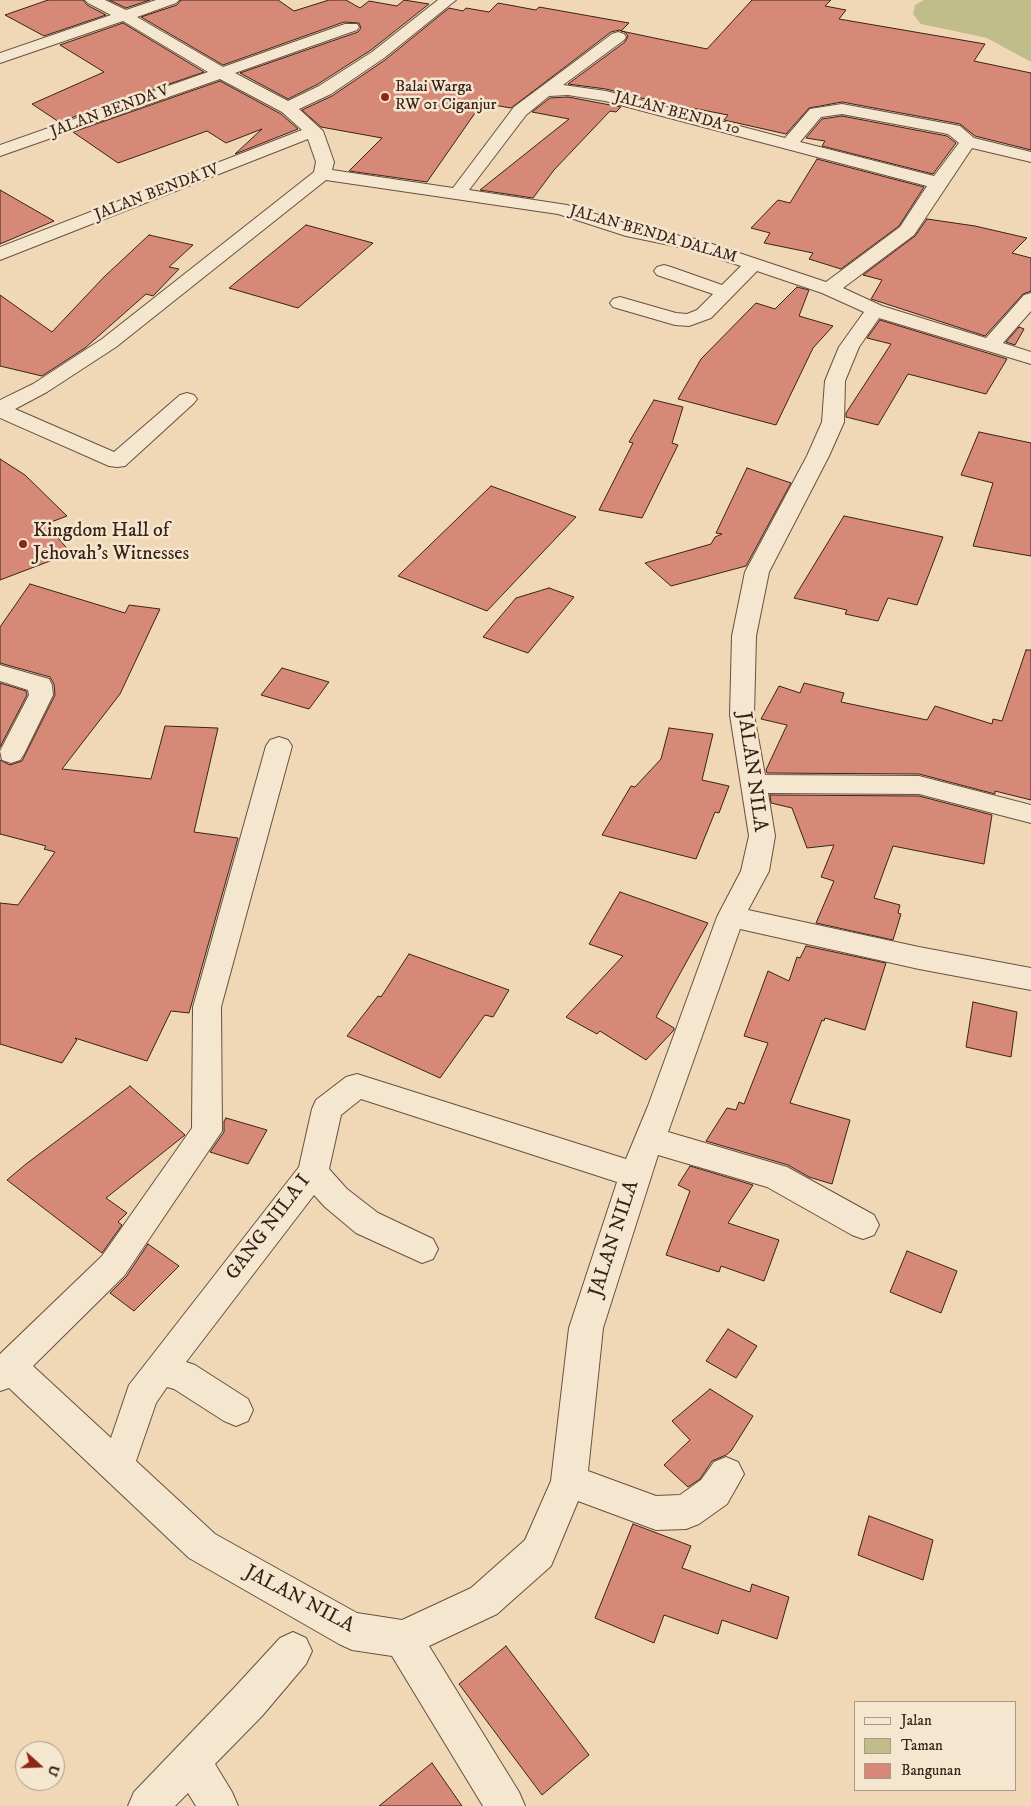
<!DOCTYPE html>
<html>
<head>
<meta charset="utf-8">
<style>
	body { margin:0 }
	#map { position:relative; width:1031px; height:1806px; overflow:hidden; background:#f0d8b7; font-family:"IM FELL DW Pica",serif }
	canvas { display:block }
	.legend { position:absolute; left:854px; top:1701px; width:162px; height:90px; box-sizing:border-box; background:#f5e6d0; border:1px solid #ab9887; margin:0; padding:6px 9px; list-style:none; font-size:15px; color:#3b2219 }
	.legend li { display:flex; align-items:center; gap:10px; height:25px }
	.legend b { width:25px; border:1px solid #ab9887 }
	.north { position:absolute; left:15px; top:1741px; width:50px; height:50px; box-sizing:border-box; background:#f5e6d0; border:1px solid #ab9887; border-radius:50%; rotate:110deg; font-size:14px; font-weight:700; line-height:20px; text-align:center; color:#3b2219 }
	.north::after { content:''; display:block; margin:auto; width:18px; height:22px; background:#8f2418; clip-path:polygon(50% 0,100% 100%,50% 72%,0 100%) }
</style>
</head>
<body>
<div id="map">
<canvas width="1031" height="1806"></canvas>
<ul class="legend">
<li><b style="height:6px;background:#f5e6d0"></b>Jalan</li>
<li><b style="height:14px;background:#c0bd8a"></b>Taman</li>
<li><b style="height:14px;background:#d78977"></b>Bangunan</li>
</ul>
<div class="north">U</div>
</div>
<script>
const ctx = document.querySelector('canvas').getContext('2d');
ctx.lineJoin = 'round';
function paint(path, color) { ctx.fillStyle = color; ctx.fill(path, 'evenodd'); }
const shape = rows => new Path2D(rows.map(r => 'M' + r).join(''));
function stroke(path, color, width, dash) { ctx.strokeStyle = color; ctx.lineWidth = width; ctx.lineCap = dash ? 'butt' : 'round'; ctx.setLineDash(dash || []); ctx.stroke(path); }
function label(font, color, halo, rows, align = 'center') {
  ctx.font = font + ' "IM FELL DW Pica",serif'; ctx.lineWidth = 5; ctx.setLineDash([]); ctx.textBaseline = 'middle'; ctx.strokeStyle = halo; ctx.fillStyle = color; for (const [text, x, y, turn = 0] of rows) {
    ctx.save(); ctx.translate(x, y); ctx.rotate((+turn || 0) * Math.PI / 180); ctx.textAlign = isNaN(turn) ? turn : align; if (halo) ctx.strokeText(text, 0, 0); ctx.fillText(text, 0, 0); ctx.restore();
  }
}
paint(shape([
	[924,0,1031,0,1031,62,987,38,921,24,913,14,915,5]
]), '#c0bd8a');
const building = shape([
	[48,0,83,0,87,5,106,15,44,36,5,15,48,0],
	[109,0,150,0,126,8,109,0],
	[181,0,278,0,294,11,329,0,346,0,360,8,369,1,397,6,404,0,429,4,371,50,318,84,288,99,240,73,358,32,361,28,359,23,344,22,223,65,141,17,177,5,181,0],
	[752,0,831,0,825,6,846,10,839,19,985,44,974,61,1031,73,1031,150,975,136,960,124,842,102,809,108,786,134,724,120,728,115,641,98,606,89,568,84,625,42,628,36,625,32,619,30,611,32,511,108,482,103,427,182,349,171,382,138,321,127,302,110,332,96,385,60,449,8,463,11,466,8,489,12,498,3,536,10,539,7,629,23,621,31,707,49,752,0],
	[123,23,204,72,59,122,32,104,104,72,60,45,123,23],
	[220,81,281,114,298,129,235,154,262,129,226,143,207,131,118,163,73,132,220,81],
	[568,97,621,107,616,112,610,111,554,170,533,198,480,190,569,119,532,112,550,98,568,97],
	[842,116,947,136,956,143,933,174,822,146,825,141,806,138,822,119,842,116],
	[817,159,924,187,899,226,841,269,809,259,813,253,764,243,770,233,751,228,778,200,790,203,817,159],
	[0,190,54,221,0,244,0,190],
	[927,219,975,226,1027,238,1012,253,1031,258,1031,291,1023,294,985,336,871,299,882,280,863,275,915,236,927,219],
	[306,225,373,243,298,308,229,288,306,225],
	[149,235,193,245,169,267,179,269,153,296,146,294,85,348,42,376,0,366,0,295,52,332,104,277,149,235],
	[797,287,809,290,799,316,833,326,813,348,776,425,678,399,701,359,756,303,775,309,797,287],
	[880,320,1007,359,986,394,908,374,878,425,846,417,846,413,891,344,867,338,880,320],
	[1019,327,1024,329,1015,345,1006,342,1019,327],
	[654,400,683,407,672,443,678,445,642,518,599,510,633,443,629,442,654,400],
	[979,432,1031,443,1031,556,973,546,993,483,961,475,979,432],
	[0,459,25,475,67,516,46,524,71,553,0,580,0,459],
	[747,468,791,483,746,566,671,586,645,563,711,544,715,537,722,534,716,533,747,468],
	[491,486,576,517,487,611,398,576,491,486],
	[844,516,943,537,917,605,888,598,878,621,845,614,847,610,794,598,844,516],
	[30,584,125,613,129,605,160,609,120,694,62,769,151,779,165,726,218,728,194,832,238,838,189,1013,171,1011,147,1061,75,1038,77,1040,62,1063,0,1044,0,903,18,905,55,852,44,849,46,846,0,834,0,760,10,765,22,761,55,695,54,684,50,677,0,663,0,627,30,584],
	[549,588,574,597,528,653,483,637,516,598,549,588],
	[1026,650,1031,650,1031,800,995,791,995,794,919,774,767,773,766,770,787,725,761,719,779,686,800,693,804,683,844,693,841,702,927,720,935,706,992,724,993,719,1002,721,1026,650],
	[282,668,329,682,309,709,261,695,282,668],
	[0,683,26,691,27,695,0,747,0,683],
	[669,728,713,734,702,780,729,786,719,813,715,812,696,859,602,835,631,786,635,787,661,759,669,728],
	[770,795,919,796,992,815,984,864,893,846,874,898,900,905,898,913,901,914,893,940,816,923,834,881,821,877,834,845,807,848,792,808,771,803,770,795],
	[620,892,708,923,656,1017,674,1028,674,1030,646,1060,600,1031,597,1034,566,1017,623,956,589,944,620,892],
	[806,946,886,963,865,1030,825,1018,824,1021,822,1020,790,1103,850,1120,832,1184,809,1177,788,1165,706,1141,727,1108,736,1110,739,1102,744,1104,768,1043,744,1036,768,971,789,981,797,957,800,958,806,946],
	[409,954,509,990,493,1017,485,1015,440,1078,347,1036,378,996,381,997,409,954],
	[973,1002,1017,1012,1011,1057,966,1047,973,1002],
	[130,1086,185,1135,106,1198,127,1213,118,1222,122,1225,102,1253,7,1180,26,1164,130,1086],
	[226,1118,267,1130,248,1164,210,1152,224,1132,224,1121,226,1118],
	[690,1166,753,1185,728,1223,779,1240,764,1281,721,1266,719,1272,666,1255,690,1191,678,1185,690,1166],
	[148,1244,179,1266,134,1311,110,1293,126,1277,148,1244],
	[907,1251,957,1271,941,1313,890,1292,907,1251],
	[728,1329,757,1346,736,1378,706,1361,728,1329],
	[710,1389,753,1416,731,1451,726,1455,712,1461,700,1479,688,1487,664,1465,690,1440,672,1421,710,1389],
	[869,1516,933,1540,923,1580,858,1555,869,1516],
	[633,1524,691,1546,682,1568,750,1592,752,1584,789,1597,777,1639,722,1620,718,1634,664,1615,654,1643,595,1618,633,1524],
	[506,1646,589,1755,542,1795,459,1684,506,1646],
	[432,1763,462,1806,379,1806,432,1763]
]);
paint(building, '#d78977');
stroke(building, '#3b2219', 1);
const minor = shape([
	[85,0,105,0,126,10,156,0,179,0,176,3,137,17,223,67,345,24,357,24,359,27,357,30,235,73,288,101,319,86,372,52,438,0,456,0,384,58,331,94,299,109,323,131,334,162,332,170,453,188,514,107,612,34,618,32,624,34,626,37,624,40,563,85,606,91,785,138,810,109,842,104,960,126,974,138,1031,152,1031,162,972,148,914,235,843,288,882,306,986,338,1024,295,1031,293,1031,311,1003,343,1031,352,1031,364,879,318,859,347,845,381,844,422,829,456,769,572,756,636,754,715,765,775,919,776,1031,805,1031,823,919,794,768,793,775,836,769,871,748,910,919,947,1031,968,1031,990,919,969,740,929,668,1132,787,1167,874,1215,879,1225,874,1235,863,1239,852,1235,767,1187,658,1155,603,1328,588,1471,656,1496,680,1495,701,1480,714,1462,726,1457,738,1462,744,1474,727,1504,699,1524,686,1529,656,1530,578,1501,551,1566,497,1614,429,1646,519,1792,525,1806,483,1806,392,1656,352,1650,339,1644,189,1558,9,1388,0,1391,0,1354,102,1256,192,1128,193,1007,266,746,270,740,279,737,288,740,292,746,221,1007,222,1131,124,1276,33,1366,111,1438,129,1385,299,1167,312,1109,316,1100,346,1077,357,1074,626,1159,648,1106,717,917,741,871,749,836,730,715,732,636,745,572,807,456,822,422,825,381,839,347,864,312,822,293,757,271,711,318,689,326,675,325,613,307,610,303,613,299,620,297,676,313,687,314,697,310,713,294,657,275,654,271,657,267,664,265,671,267,722,285,741,266,689,249,626,236,558,214,326,180,116,347,47,392,15,409,114,452,180,395,187,393,194,395,197,399,194,403,125,466,117,467,109,466,0,418,0,400,33,384,102,339,314,172,316,162,308,139,0,260,0,247,302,130,282,112,220,79,0,156,0,145,208,72,123,21,0,63,0,53,111,15,88,3,85,0],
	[568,95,605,101,927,186,900,227,826,282,700,240,637,227,567,205,469,190,526,115,549,96,568,95],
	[842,114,948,134,959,143,934,176,800,142,821,117,842,114],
	[361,1099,617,1182,569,1328,551,1481,525,1540,471,1588,402,1620,357,1613,215,1534,136,1461,156,1403,167,1387,174,1389,224,1421,236,1426,248,1421,253,1410,248,1399,195,1365,186,1362,314,1195,325,1207,356,1233,422,1263,433,1259,438,1249,433,1239,378,1213,347,1189,329,1169,341,1115,361,1099],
	[0,665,49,679,52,685,53,695,24,754,20,760,11,763,2,760,0,751,29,695,28,690,0,681,0,665],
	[293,1632,306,1638,312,1651,306,1664,262,1716,215,1764,232,1792,238,1806,196,1806,188,1793,175,1806,128,1806,134,1792,234,1688,280,1638,293,1632]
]);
stroke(minor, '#685040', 2);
paint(minor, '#f5e6d0');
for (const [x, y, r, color] of [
	[385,97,5,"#8f2418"],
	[23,544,5,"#8f2418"]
]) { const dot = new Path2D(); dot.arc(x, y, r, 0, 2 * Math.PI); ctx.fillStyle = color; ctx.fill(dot); stroke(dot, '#f5e6d0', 2); }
label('16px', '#3b2219', '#f5e6d0', [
	["Balai Warga",395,88],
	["RW 01 Ciganjur",395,106]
], 'left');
label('16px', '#3b2219', '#f5e6d0', [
	["JALAN BENDA V",110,112,-20],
	["JALAN BENDA 10",677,114,15],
	["JALAN BENDA IV",157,193,-21],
	["JALAN BENDA DALAM",653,235,16]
]);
label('20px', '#3b2219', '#f5e6d0', [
	["Kingdom Hall of",33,532],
	["Jehovah's Witnesses",33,555]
], 'left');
label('20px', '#3b2219', '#f5e6d0', [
	["JALAN NILA",751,772,82],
	["GANG NILA I",269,1228,-53],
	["JALAN NILA",615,1239,-72],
	["JALAN NILA",299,1600,28]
]);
</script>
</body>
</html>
